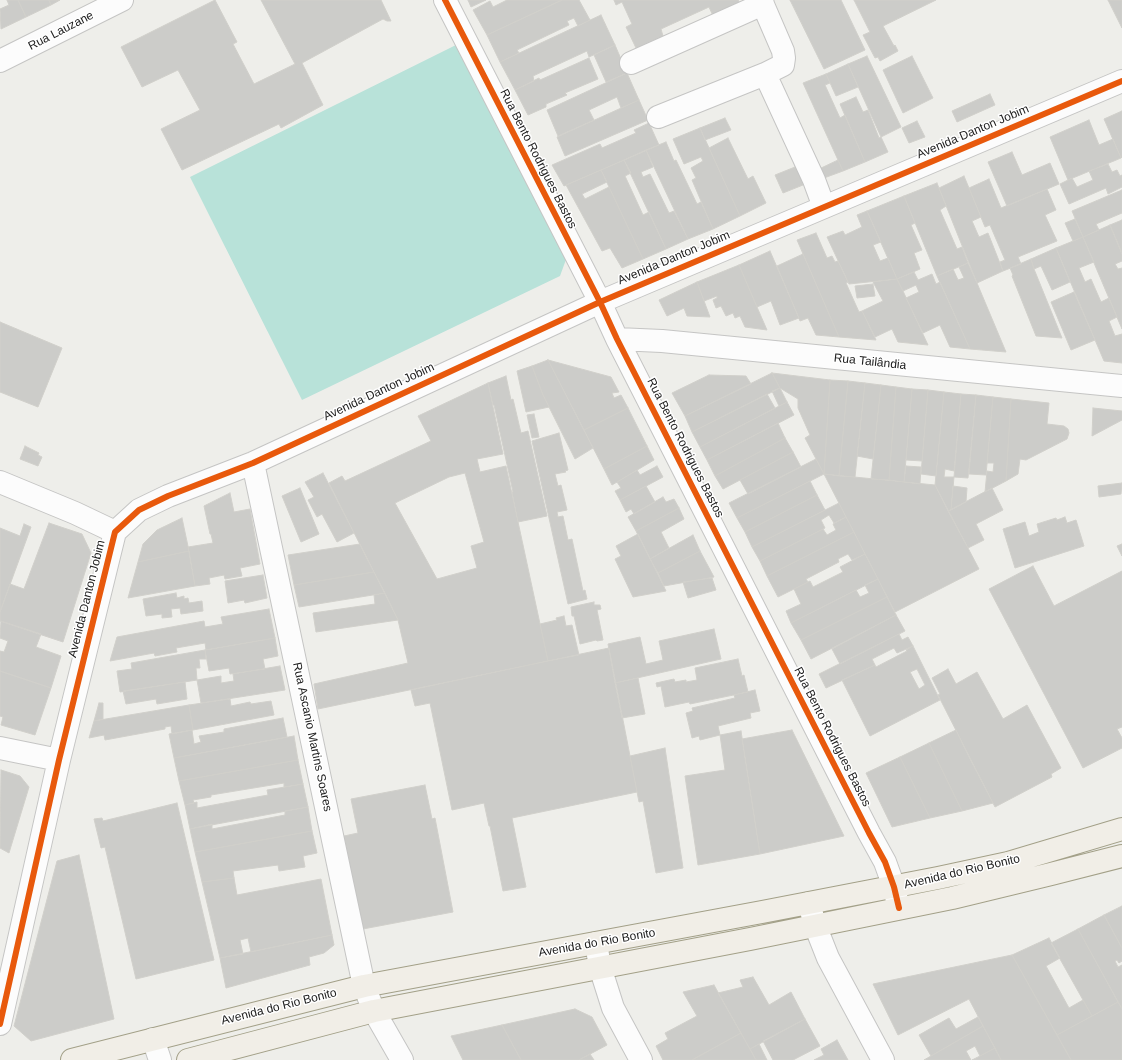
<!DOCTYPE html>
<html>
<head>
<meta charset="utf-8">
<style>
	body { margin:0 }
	canvas { display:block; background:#eeeeea }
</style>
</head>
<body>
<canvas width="1122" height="1060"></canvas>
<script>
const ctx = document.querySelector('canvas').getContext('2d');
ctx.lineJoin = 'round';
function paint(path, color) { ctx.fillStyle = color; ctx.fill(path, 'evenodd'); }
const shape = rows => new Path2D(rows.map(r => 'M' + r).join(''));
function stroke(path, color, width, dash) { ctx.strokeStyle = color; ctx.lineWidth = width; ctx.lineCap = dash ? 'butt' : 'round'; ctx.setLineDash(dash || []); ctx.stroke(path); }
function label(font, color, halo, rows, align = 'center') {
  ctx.font = font + ' Arial,sans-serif'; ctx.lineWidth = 3; ctx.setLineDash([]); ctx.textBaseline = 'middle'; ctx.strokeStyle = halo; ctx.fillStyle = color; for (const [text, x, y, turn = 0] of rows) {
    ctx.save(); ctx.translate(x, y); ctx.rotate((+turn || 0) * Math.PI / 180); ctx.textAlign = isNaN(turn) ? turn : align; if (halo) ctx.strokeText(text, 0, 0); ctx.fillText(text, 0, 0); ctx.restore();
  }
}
paint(shape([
	[460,43,568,254,560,276,302,400,190,177]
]), '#b8e2d9');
const building = shape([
	[7,0,18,0,26,17,1,29,0,9,9,5,7,0],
	[18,0,49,0,51,5,26,17,18,0],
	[49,0,60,0,51,5,49,0],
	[215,0,237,42,233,44,254,84,295,64,261,0,381,0,391,21,387,21,383,19,302,63,323,105,281,128,279,124,182,170,161,129,200,110,178,70,142,87,121,47,215,0],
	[468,0,486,0,471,7,468,0],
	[507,0,562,0,487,35,473,10,490,1,493,7,507,0],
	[562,0,579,0,590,20,578,26,574,18,567,21,569,25,517,50,519,53,500,62,487,35,562,0],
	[614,0,738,0,740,3,713,16,709,7,661,29,663,36,636,48,626,27,632,24,622,2,616,5,614,0],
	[790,0,841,0,865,50,824,69,790,0],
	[854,0,936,0,883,26,894,46,895,45,898,51,880,61,878,57,875,58,863,35,870,32,854,0],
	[1108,0,1122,0,1122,28,1108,0],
	[601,15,615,45,589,57,587,51,533,76,534,81,515,90,500,62,601,15],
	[615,45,627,73,606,82,594,55,615,45],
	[867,56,901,127,881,137,848,64,867,56],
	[912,56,933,98,903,113,883,70,912,56],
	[589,58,598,79,565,93,567,95,546,104,546,107,528,115,515,90,539,78,540,80,589,58],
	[848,64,858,87,836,96,826,74,848,64],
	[627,73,639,100,621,108,617,97,589,110,594,120,558,136,547,110,627,73],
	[826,74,830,83,825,85,840,118,845,115,865,162,843,171,803,83,826,74],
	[990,94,995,105,957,122,952,111,990,94],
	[856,97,863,112,868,110,879,138,881,137,888,152,865,162,840,104,856,97],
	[639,100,648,120,565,156,557,137,639,100],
	[1122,111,1122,157,1121,158,1104,119,1122,111],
	[725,118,731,130,705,140,700,128,725,118],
	[1089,120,1099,145,1113,139,1121,158,1068,180,1050,137,1089,120],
	[917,121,925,137,909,143,902,128,917,121],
	[649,123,659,145,564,186,552,165,600,144,602,148,636,133,634,130,649,123],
	[700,128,740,216,713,229,692,180,696,178,691,168,703,161,701,157,684,164,673,139,700,128],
	[728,138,748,179,753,176,766,203,740,216,709,148,728,138],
	[666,142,674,161,676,160,697,204,701,202,713,229,688,239,646,150,666,142],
	[646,150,653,167,641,172,643,177,650,174,669,213,674,211,688,239,666,249,624,160,646,150],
	[1012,152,1022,175,1050,163,1059,184,1007,206,988,162,1012,152],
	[624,160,631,173,625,176,643,215,649,212,666,249,643,259,601,170,624,160],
	[838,160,843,171,824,178,819,169,838,160],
	[1108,164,1112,172,1117,170,1120,176,1122,175,1122,187,1108,194,1106,188,1069,204,1060,184,1072,178,1077,187,1093,180,1089,171,1108,164],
	[795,167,798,170,803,180,803,185,783,193,775,175,795,167],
	[601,170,607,182,582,194,585,199,609,187,643,259,622,268,610,248,602,251,566,185,601,170],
	[964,176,981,217,972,221,979,237,988,233,1003,271,977,283,939,188,964,176],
	[989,179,1001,208,1047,189,1056,210,1045,215,1057,241,1018,257,1021,264,1003,271,1000,262,1005,260,990,225,985,227,969,188,989,179],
	[937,183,946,206,940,210,957,249,962,247,968,263,937,276,904,196,937,183],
	[1122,190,1122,213,1096,224,1099,230,1083,237,1072,211,1122,190],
	[904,196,915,223,911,225,922,250,914,253,920,269,897,279,867,211,904,196],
	[867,211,881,242,873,245,880,261,888,258,897,279,849,284,827,237,843,231,845,235,862,227,857,215,867,211],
	[1075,219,1083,237,1073,241,1065,223,1075,219],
	[1122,220,1122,253,1110,225,1122,220],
	[1110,225,1122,254,1122,261,1115,264,1118,269,1122,268,1122,329,1083,237,1110,225],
	[816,233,827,258,832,256,835,262,838,261,848,282,846,283,859,312,862,311,876,340,839,337,797,240,816,233],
	[1083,237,1094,262,1079,268,1085,282,1091,279,1101,302,1109,298,1117,317,1109,321,1115,336,1122,334,1122,363,1104,361,1056,248,1083,237],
	[1056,248,1070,282,1052,290,1041,266,1034,269,1031,259,1056,248],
	[770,251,799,318,780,325,771,301,757,307,739,265,770,251],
	[803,254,839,337,816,335,808,318,800,321,777,266,803,254],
	[1031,259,1034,269,1062,338,1036,336,1012,276,1013,275,1010,268,1031,259],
	[968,263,977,283,1006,352,970,349,937,276,953,269,958,280,964,278,959,267,968,263],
	[739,265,757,307,767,330,745,327,740,316,735,318,733,313,726,316,721,306,716,308,713,300,717,298,717,296,704,301,697,282,739,265],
	[914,272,918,280,932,274,936,284,940,282,970,349,950,347,940,325,923,333,906,298,919,292,916,285,903,291,897,279,914,272],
	[897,279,903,291,928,345,898,342,892,329,875,337,862,311,883,301,873,282,897,279],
	[697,282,710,317,687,316,684,308,667,316,659,300,697,282],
	[873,284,875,296,857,298,855,286,873,284],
	[1074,292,1095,340,1071,350,1051,302,1074,292],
	[0,322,62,348,38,407,0,392,0,322],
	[548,360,611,377,619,392,612,393,614,398,621,395,628,408,584,430,548,360],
	[548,360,593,448,575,459,543,395,532,366,548,360],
	[532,366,543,395,549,407,526,412,517,371,532,366],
	[772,373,830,380,824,474,805,438,810,435,798,408,798,399,780,388,772,373],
	[772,373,780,388,692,432,685,416,772,373],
	[709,375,746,376,751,384,685,416,672,393,709,375],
	[506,376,511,400,513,399,521,433,528,431,547,516,518,522,512,492,513,492,494,405,493,405,488,383,506,376],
	[830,380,848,381,839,476,824,474,830,380],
	[848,381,865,383,855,477,839,476,848,381],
	[488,383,503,454,477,459,480,472,506,466,548,661,318,709,314,684,408,663,398,620,329,483,342,476,345,481,431,441,418,416,488,383],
	[465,473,484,542,471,546,477,568,437,579,395,503,449,477,465,473],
	[865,383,881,385,873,459,857,456,865,383],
	[881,385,896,387,889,480,871,479,881,385],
	[896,387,912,389,904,482,889,480,896,387],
	[780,388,787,402,779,406,772,391,780,388],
	[912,389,928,390,922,461,906,460,912,389],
	[928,390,944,392,936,476,921,474,928,390],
	[944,392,961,394,954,471,945,469,944,477,954,477,951,510,948,511,935,485,944,392],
	[767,394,775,408,700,447,692,432,767,394],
	[961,394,976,395,968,478,954,477,961,394],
	[976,395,993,397,986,475,969,474,976,395],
	[993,397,1011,399,1006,481,985,492,987,471,993,472,994,463,987,463,993,397],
	[1011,399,1049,403,1047,424,1064,426,1068,429,1069,433,1067,439,1026,460,1020,459,1018,474,1006,481,1011,399],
	[787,402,794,415,707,460,700,447,787,402],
	[628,408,647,446,604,469,584,430,628,408],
	[1093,408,1122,411,1122,420,1092,436,1093,408],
	[534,414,539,437,532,438,527,415,534,414],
	[778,423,785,438,715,476,707,460,778,423],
	[559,433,568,470,565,471,566,472,555,474,558,486,561,485,567,510,557,512,558,517,563,516,568,540,572,539,583,591,585,590,587,599,568,604,532,441,559,433],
	[785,438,793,452,723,489,715,476,785,438],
	[25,446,39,453,38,455,42,457,38,466,20,459,25,446],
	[647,446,654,460,612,485,604,469,647,446],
	[793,452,801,467,748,494,740,480,793,452],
	[816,459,824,474,737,518,729,503,816,459],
	[657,466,663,477,620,500,615,491,621,488,617,482,637,470,640,475,657,466],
	[906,466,921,467,920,484,904,482,906,466],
	[323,473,354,533,337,542,322,514,317,517,308,500,314,497,305,482,323,473],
	[824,474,935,485,979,569,895,612,824,474],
	[810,481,817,495,745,532,737,518,810,481],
	[1122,483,1121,494,1099,497,1098,486,1122,483],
	[646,486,655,502,634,514,631,509,626,512,620,500,646,486],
	[953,486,967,488,966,502,951,510,953,486],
	[300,488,319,534,301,542,282,496,300,488],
	[992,488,1003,510,976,524,984,540,968,548,948,511,992,488],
	[230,493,234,512,250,509,260,564,240,568,242,576,225,579,224,575,209,578,210,584,195,586,188,547,213,543,211,534,210,534,204,506,230,493],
	[817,495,825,510,752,547,745,532,817,495],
	[663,497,666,502,674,499,679,508,636,531,628,517,663,497],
	[839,503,846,517,834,523,829,515,821,520,825,528,760,561,752,547,839,503],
	[679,508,684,519,661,532,669,548,650,559,636,531,679,508],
	[846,517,854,532,767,576,760,561,823,529,827,535,836,530,833,524,846,517],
	[1065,517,1067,523,1076,520,1084,546,1015,568,1003,529,1025,522,1029,536,1039,532,1037,524,1056,518,1057,520,1065,517],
	[182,518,189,551,138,562,143,544,157,530,182,518],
	[49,523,82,534,91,553,63,642,0,621,0,612,10,584,24,589,49,523],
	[24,524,31,527,0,612,0,528,20,536,24,524],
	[854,532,865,554,852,560,848,554,838,559,839,562,806,579,808,582,778,597,767,576,854,532],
	[638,534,666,591,633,597,615,559,621,556,616,546,638,534],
	[693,535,700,551,658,573,650,559,693,535],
	[360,544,374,572,294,585,288,555,360,544],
	[1122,544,1122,556,1117,546,1122,544],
	[189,551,195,586,128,598,138,562,189,551],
	[700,551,714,577,664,586,658,573,700,551],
	[865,554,878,579,791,623,786,611,801,604,794,589,810,581,813,587,843,572,840,567,865,554],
	[1033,566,1054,606,1122,571,1122,727,1117,729,1122,738,1122,748,1083,768,989,589,1033,566],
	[374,572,385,593,299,607,294,585,374,572],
	[263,575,267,598,245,603,244,600,228,603,225,581,263,575],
	[712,578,716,590,688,598,683,582,712,578],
	[878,579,887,597,801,640,791,623,856,590,860,597,869,593,865,585,878,579],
	[176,593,177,598,184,596,184,599,188,598,189,603,202,601,203,611,181,614,180,608,171,609,172,617,162,618,162,614,146,616,143,599,176,593],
	[385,593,398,620,316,632,313,613,375,604,374,595,385,593],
	[887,597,896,615,811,659,801,640,887,597],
	[594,602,594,605,600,605,601,609,597,610,603,640,597,641,596,640,580,644,574,616,572,616,571,607,594,602],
	[269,609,275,638,206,650,205,643,176,648,177,652,155,656,154,653,110,661,117,637,204,621,205,627,223,624,221,617,269,609],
	[896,615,905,631,840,664,832,649,896,615],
	[564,616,566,626,572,625,579,655,548,661,540,624,557,620,556,618,564,616],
	[1,621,41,634,36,647,61,656,51,688,0,671,0,651,4,652,8,641,0,638,1,621],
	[714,629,721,659,615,683,608,644,640,637,646,664,663,660,659,641,714,629],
	[899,634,902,640,908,637,913,646,897,653,894,648,872,659,875,665,826,688,819,674,899,634],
	[275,638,278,656,263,659,265,669,230,674,229,668,209,671,205,650,275,638],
	[913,646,940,700,870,736,842,680,875,665,876,667,907,651,906,650,913,646],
	[917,669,925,685,919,689,910,672,917,669],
	[609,648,637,792,512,818,526,887,503,891,490,826,489,826,484,803,452,810,430,703,415,706,411,690,609,648],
	[205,650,206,659,199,659,200,668,196,668,197,680,120,692,117,671,132,669,131,663,205,650],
	[738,659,742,676,744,675,748,692,690,704,689,702,665,707,661,686,657,687,656,683,674,679,675,682,686,680,686,682,697,680,695,668,738,659],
	[280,666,285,690,201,703,197,680,221,676,221,683,234,681,233,674,280,666],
	[948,669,956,684,977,672,1003,719,1027,705,1061,768,1051,774,1052,777,995,807,938,695,940,694,932,678,948,669],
	[0,671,51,688,35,735,1,725,3,717,0,716,0,671],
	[638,678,645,714,622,718,615,683,638,678],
	[185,682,187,699,157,704,156,699,126,704,123,691,185,682],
	[755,690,760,711,750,713,751,718,718,726,720,735,700,740,699,736,692,738,686,713,693,711,692,708,735,698,734,695,755,690],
	[230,699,231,706,250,702,251,704,271,701,274,715,193,730,189,705,230,699],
	[99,703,103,703,103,719,94,721,99,703],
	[189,705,193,730,172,734,171,726,165,727,165,729,105,740,104,735,89,738,94,721,189,705],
	[283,718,287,737,174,758,169,734,192,730,194,744,201,742,199,736,224,732,224,729,283,718],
	[792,730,844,836,760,854,742,739,792,730],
	[956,730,969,757,993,803,962,811,929,743,956,730],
	[741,731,760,854,698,865,685,776,725,770,720,735,741,731],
	[294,736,298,760,179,781,174,758,294,736],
	[929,743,962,811,930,818,900,757,929,743],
	[665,748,683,868,656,873,643,801,639,802,630,756,665,748],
	[900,757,930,818,892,827,866,773,900,757],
	[298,760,303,784,284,787,284,783,211,795,211,797,193,800,194,803,185,805,179,781,298,760],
	[1,770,20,776,29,787,9,853,0,848,1,770],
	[303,784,308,807,190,829,185,805,197,802,197,808,268,795,267,790,303,784],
	[425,785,432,819,435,818,453,912,363,929,344,836,358,833,351,799,425,785],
	[177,803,214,960,136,979,105,847,101,848,94,819,102,818,103,821,177,803],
	[308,807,312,831,195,852,190,829,212,824,212,829,285,815,285,811,308,807],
	[312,831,317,853,303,856,305,867,279,871,278,865,233,871,234,878,202,882,195,852,312,831],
	[79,855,114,1019,31,1041,14,1026,57,861,79,855],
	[234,878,237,895,321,879,332,935,251,952,248,938,240,940,243,954,220,958,202,882,234,878],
	[1122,906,1122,948,1104,915,1122,906],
	[1104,915,1122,948,1122,961,1119,963,1117,960,1115,961,1118,967,1122,965,1122,1009,1078,929,1104,915],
	[1078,929,1118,1002,1092,1016,1051,943,1078,929],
	[332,935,334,945,324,953,309,957,310,965,226,988,220,958,332,935],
	[1049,938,1060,958,1046,966,1069,1008,1083,1000,1092,1016,1057,1035,1012,955,1049,938],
	[1012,955,1071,1060,1001,1060,969,999,898,1035,873,984,1012,955],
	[753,977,769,1005,791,992,805,1019,750,1049,718,993,743,987,740,980,753,977],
	[714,985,741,1033,692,1060,663,1060,656,1046,668,1039,665,1033,697,1016,683,992,714,985],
	[1118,1002,1122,1009,1122,1060,1071,1060,1057,1035,1118,1002],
	[575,1009,592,1017,607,1045,579,1060,521,1060,502,1025,575,1009],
	[978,1017,983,1026,931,1056,919,1035,949,1018,956,1029,978,1017],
	[805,1019,820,1046,793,1060,773,1060,763,1041,805,1019],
	[502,1025,521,1060,463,1060,451,1036,502,1025],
	[983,1026,995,1048,980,1056,975,1046,966,1051,971,1060,924,1060,983,1026],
	[741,1033,756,1060,692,1060,741,1033],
	[837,1040,848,1060,814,1060,824,1055,821,1049,837,1040],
	[759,1044,767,1060,756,1060,750,1049,759,1044],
	[995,1048,1001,1060,972,1060,980,1056,995,1048],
	[590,1054,594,1060,579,1060,590,1054]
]);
paint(building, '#ccccc9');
stroke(building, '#d1d0cb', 1);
const minor = shape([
	[445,0,600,302,617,339,869,833,885,862,894,887,898,905],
	[761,0,783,51,784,58,783,65,765,74,814,180,824,207],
	[0,61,122,0],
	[631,63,763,4],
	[658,117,765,74],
	[617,339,662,341,1122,386],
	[253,463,364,986,374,1011,402,1060],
	[0,482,75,513,115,532],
	[0,748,59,760],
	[809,903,815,925,828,958,883,1060],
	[596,943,600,967,613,1008,641,1060],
	[0,1024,59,760,115,532,139,510,168,496,253,463,600,302,1122,81],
	[153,1039,160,1060]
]);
const major = shape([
	[72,1060,364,986,762,912,938,878,1008,863,1122,829],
	[188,1060,374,1011,750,939,952,898,1051,874,1122,856]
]);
stroke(minor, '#c5c5c4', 24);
stroke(major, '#a3a088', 24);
stroke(minor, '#fcfcfc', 22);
stroke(major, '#f1eee7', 22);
stroke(shape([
	[445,0,600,302,617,339,869,833,885,862,894,887,899,908],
	[0,1024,59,760,115,532,139,510,168,496,253,463,600,302,1122,81]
]), '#e8590c', 6);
label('12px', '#202020', '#fff', [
	["Rua Lauzane",61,31,-27],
	["Avenida Danton Jobim",973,132,-23],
	["Rua Bento Rodrigues Bastos",538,159,63],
	["Avenida Danton Jobim",674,258,-23],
	["Rua Tailândia",870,362,6],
	["Avenida Danton Jobim",379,392,-25],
	["Rua Bento Rodrigues Bastos",685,448,63],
	["Avenida Danton Jobim",87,599,-76],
	["Rua Ascanio Martins Soares",312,737,78],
	["Rua Bento Rodrigues Bastos",832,737,63],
	["Avenida do Rio Bonito",962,872,-13],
	["Avenida do Rio Bonito",597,943,-10],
	["Avenida do Rio Bonito",279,1007,-14]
]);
</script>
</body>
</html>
